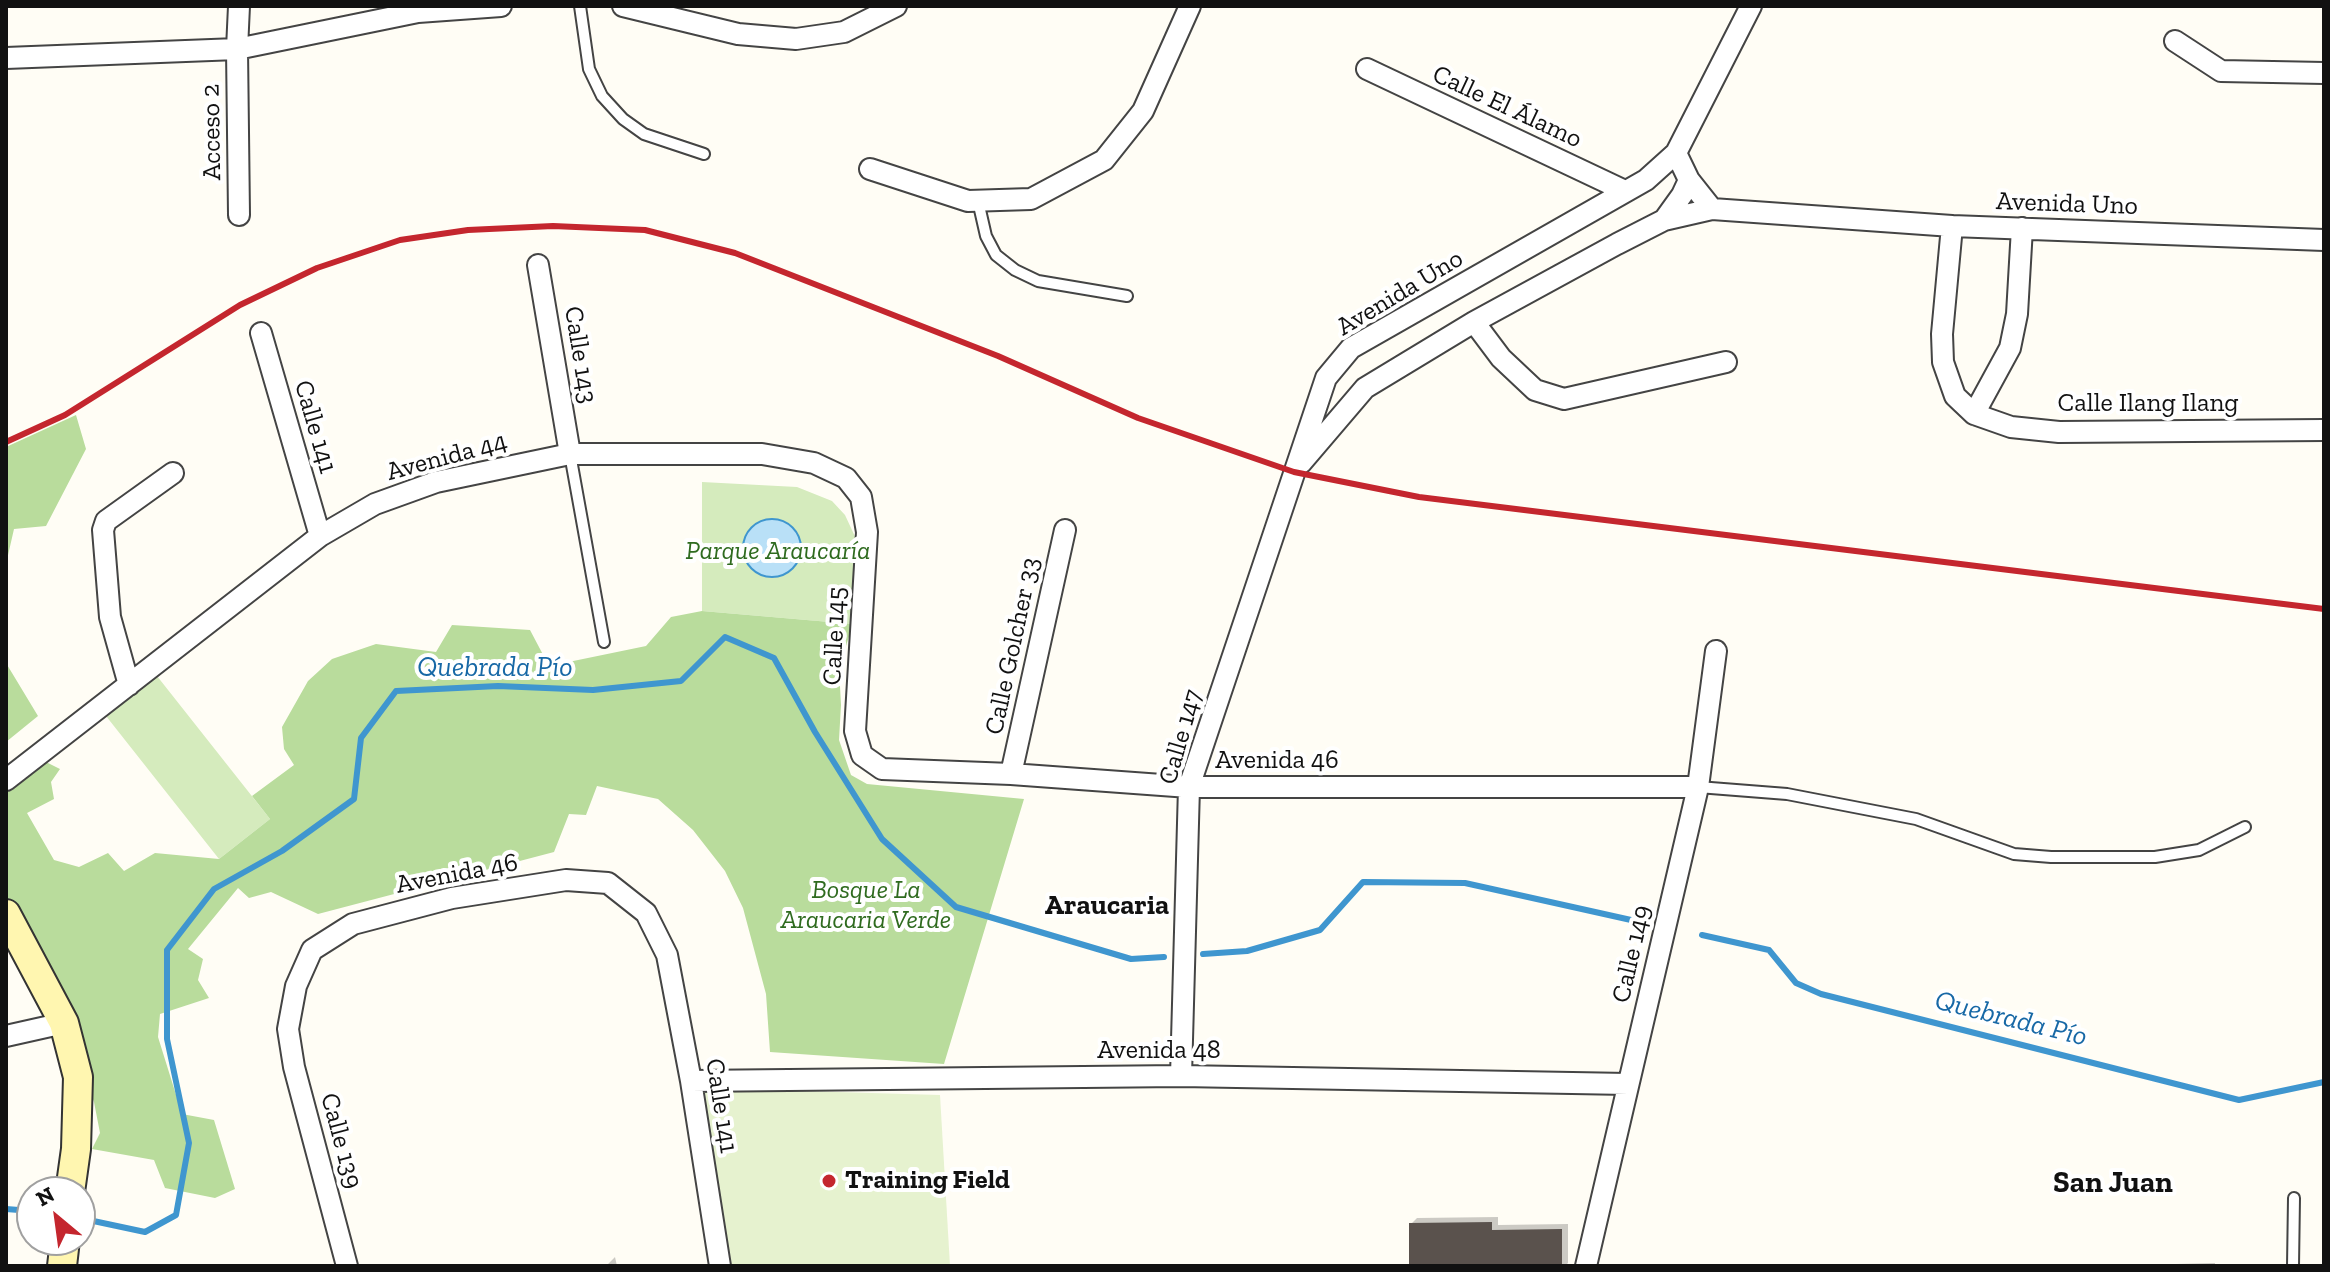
<!DOCTYPE html>
<html>
<head>
<meta charset="utf-8">
<style>
	body { margin:0 }
	#map { position:relative; width:2330px; height:1272px; overflow:hidden; background:#fffdf5; font-family:"Zilla Slab",serif }
	canvas { display:block }
	.frame { position:absolute; inset:0; border:8px solid #111; pointer-events:none }
	.north { position:absolute; left:16px; top:1176px; width:80px; height:80px; box-sizing:border-box; background:#fff; border:2px solid #a0a0a0; border-radius:50%; rotate:331deg; font-size:22px; font-weight:700; line-height:32px; text-align:center; color:#111 }
	.north::after { content:''; display:block; margin:auto; width:28px; height:36px; background:#c4262e; clip-path:polygon(50% 0,100% 100%,50% 72%,0 100%) }
</style>
</head>
<body>
<div id="map">
<canvas width="2330" height="1272"></canvas>
<div class="frame"></div>
<div class="north">N</div>
</div>
<script>
const ctx = document.querySelector('canvas').getContext('2d');
ctx.lineJoin = 'round';
function paint(path, color) { ctx.fillStyle = color; ctx.fill(path, 'evenodd'); }
const shape = rows => new Path2D(rows.map(r => 'M' + r).join(''));
function stroke(path, color, width, dash) { ctx.strokeStyle = color; ctx.lineWidth = width; ctx.lineCap = dash ? 'butt' : 'round'; ctx.setLineDash(dash || []); ctx.stroke(path); }
function label(font, color, halo, rows, align = 'center') {
  ctx.font = font + ' "Zilla Slab",serif'; ctx.lineWidth = 8; ctx.setLineDash([]); ctx.textBaseline = 'middle'; ctx.strokeStyle = halo; ctx.fillStyle = color; for (const [text, x, y, turn = 0] of rows) {
    ctx.save(); ctx.translate(x, y); ctx.rotate((+turn || 0) * Math.PI / 180); ctx.textAlign = isNaN(turn) ? turn : align; if (halo) ctx.strokeText(text, 0, 0); ctx.fillText(text, 0, 0); ctx.restore();
  }
}
paint(shape([
	[702,482,797,487,832,501,845,515,858,543,853,624,702,611],
	[157,676,270,819,219,859,106,716]
]), '#d5ebbd');
paint(shape([
	[76,415,86,449,46,526,14,529,6,564,6,447],
	[702,611,853,624,839,668,841,705,839,740,851,775,867,784,1024,799,944,1064,770,1052,766,994,743,908,725,871,693,830,658,799,597,786,586,815,569,814,554,852,318,914,271,892,249,898,238,888,188,949,203,959,198,980,209,998,160,1014,158,1037,182,1114,214,1120,235,1189,215,1198,165,1188,154,1160,92,1149,100,1133,94,1102,64,1023,6,913,6,791,46,762,60,769,51,782,54,799,27,813,54,860,79,867,108,853,124,871,155,853,219,859,270,819,252,796,294,765,284,749,282,727,308,681,332,659,376,644,436,652,452,625,530,630,549,666,646,646,671,617],
	[6,663,38,716,6,742]
]), '#b9dc9c');
paint(shape([
	[700,1088,940,1095,950,1266,723,1266]
]), '#e6f2cf');
const water = shape([
	'743 548a29 29 0 1 1 58 0a29 29 0 1 1-58 0Z'
]);
paint(water, '#b9e0f7');
stroke(water, '#3f96cf', 2);
paint(shape([
	[1498,1217,1498,1225,1568,1224,1568,1263,1565,1266,1411,1266,1411,1224,1417,1218],
	[615,1257,617,1266,606,1266],
	[2215,1263,2215,1266,2134,1266,2136,1265]
]), '#0003');
stroke(shape([
	[1702,935,1769,950,1796,983,1821,994,2239,1100,2324,1082],
	[1203,954,1247,951,1320,930,1363,882,1465,883,1640,922],
	[6,1209,32,1211],
	[84,1219,145,1232,176,1215,189,1143,167,1039,167,950,214,889,282,851,354,799,361,738,396,691,498,686,593,690,681,681,725,637,774,658,815,732,882,839,956,907,1131,959,1164,957]
]), '#3f96cf', 6);
paint(shape([
	[1492,1222,1492,1230,1562,1229,1562,1266,1409,1266,1409,1223]
]), '#5a524d');
const lane = shape([
	[580,6,589,69,602,96,623,119,644,134,704,154],
	[978,201,986,236,996,255,1015,270,1038,281,1127,296],
	[570,454,604,642],
	[1698,787,1787,794,1916,819,2014,854,2051,857,2155,857,2199,850,2245,827],
	[2293,1266,2294,1198]
]);
const street = shape([
	[623,6,738,34,796,39,844,32,896,6],
	[2175,41,2221,71,2324,73],
	[6,58,237,49,418,12,501,6],
	[1367,69,1625,191],
	[1676,153,1689,180,1712,209],
	[870,169,968,201,1031,199,1104,160,1143,111,1190,6],
	[239,215,237,49,239,6],
	[1664,220,1682,195,1689,180],
	[1952,226,1942,334,1943,362,1955,396,1974,414,2011,427,2059,432,2324,430],
	[538,265,570,454],
	[1474,322,1501,358,1535,390,1564,399,1726,362],
	[261,333,320,536],
	[1974,414,2010,348,2017,314,2022,228],
	[1301,463,1365,388,1474,322,1617,244,1664,220,1712,209,1952,226,2324,240],
	[129,685,110,617,103,530,106,521,173,473],
	[1011,774,1065,530],
	[6,780,320,536,375,504,436,482,570,454,762,454,814,463,846,478,861,497,867,532,855,731,862,755,882,769,1011,774,1189,787,1698,787],
	[6,1036,64,1023],
	[1181,1076,1189,787,1326,378,1351,348,1646,180,1676,153,1751,6],
	[691,1081,1181,1076,1628,1084],
	[347,1266,294,1067,288,1029,296,986,312,950,353,924,452,898,566,880,608,883,646,913,667,955,691,1081,720,1266],
	[1586,1266,1698,787,1716,651]
]);
const secondary = shape([
	[6,914,64,1023,78,1077,76,1149,70,1192],
	[62,1266,65,1240]
]);
stroke(lane, '#444', 14);
stroke(street, '#444', 24);
stroke(secondary, '#333', 32);
stroke(lane, '#fff', 10);
stroke(street, '#fff', 20);
stroke(secondary, '#fff6b0', 28);
stroke(shape([
	[6,442,65,415,240,305,317,268,400,240,468,230,553,226,645,230,735,253,998,356,1138,418,1294,472,1419,497,2324,609]
]), '#c4262e', 6);
for (const [x, y, r, color] of [
	[829,1181,8,"#c4262e"]
]) { const dot = new Path2D(); dot.arc(x, y, r, 0, 2 * Math.PI); ctx.fillStyle = color; ctx.fill(dot); stroke(dot, '#fff', 3); }
label('26px', '#111', '#fff', [
	["Calle El Álamo",1507,107,25],
	["Acceso 2",212,132,-91],
	["Avenida Uno",2067,204,2],
	["Avenida Uno",1400,293,-31],
	["Calle 143",580,355,81],
	["Calle Ilang Ilang",2148,404],
	["Calle 141",315,427,74],
	["Avenida 44",447,457,-15],
	["Calle 145",835,636,-87],
	["Calle Golcher 33",1013,646,-78],
	["Calle 147",1181,737,-74],
	["Avenida 46",1277,761],
	["Avenida 46",457,874,-11],
	["Calle 149",1632,954,-77],
	["Avenida 48",1159,1051],
	["Calle 141",721,1106,81],
	["Calle 139",341,1141,75]
]);
label('italic 26px', '#2f6b1f', '#fff', [
	["Parque Araucaría",778,552],
	["Bosque La",866,891],
	["Araucaria Verde",866,921]
]);
label('bold 26px', '#111', '#fff', [
	["Training Field",845,1181]
], 'left');
label('italic 28px', '#1768a6', '#fff', [
	["Quebrada Pío",495,668],
	["Quebrada Pío",2011,1019,14]
]);
label('bold 28px', '#111', '#fff', [
	["Araucaria",1107,906]
]);
label('bold 30px', '#111', '#fff', [
	["San Juan",2113,1183]
]);
</script>
</body>
</html>
